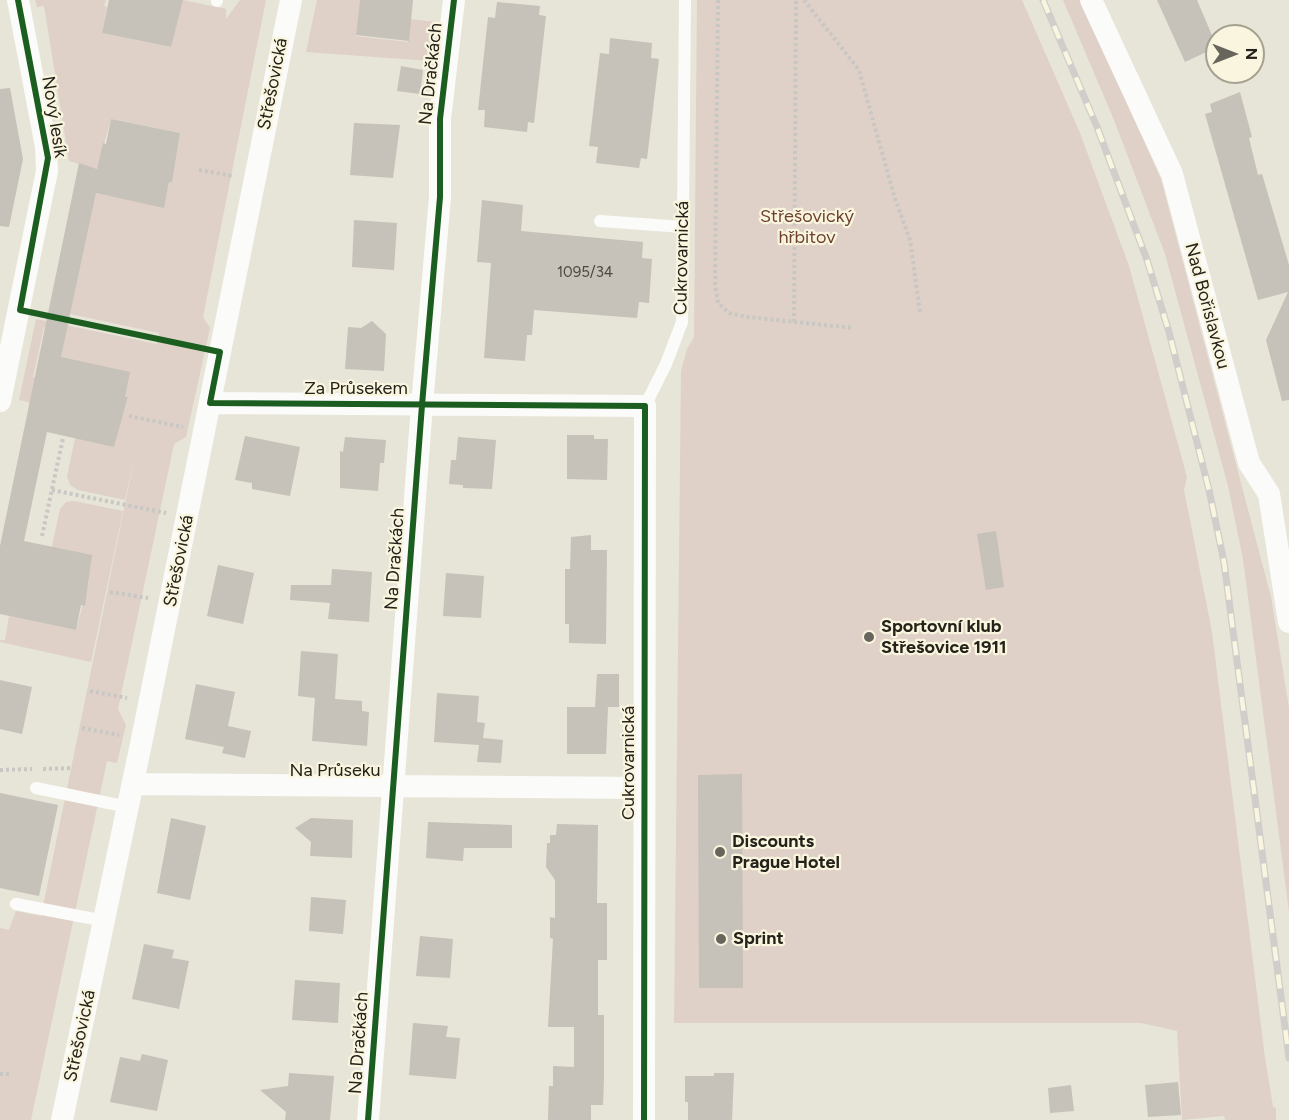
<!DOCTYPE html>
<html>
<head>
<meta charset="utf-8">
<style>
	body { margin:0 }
	#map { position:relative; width:1289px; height:1120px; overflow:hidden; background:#e7e4d8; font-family:Figtree,sans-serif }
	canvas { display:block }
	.north { position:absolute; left:1205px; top:24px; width:60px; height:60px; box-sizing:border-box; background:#faf5df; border:2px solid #a4a190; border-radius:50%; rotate:90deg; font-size:16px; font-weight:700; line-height:24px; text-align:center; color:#24221a }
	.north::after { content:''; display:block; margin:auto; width:21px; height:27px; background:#68665c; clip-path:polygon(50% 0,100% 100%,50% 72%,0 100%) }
</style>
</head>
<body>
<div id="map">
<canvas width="1289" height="1120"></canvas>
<div class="north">N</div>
</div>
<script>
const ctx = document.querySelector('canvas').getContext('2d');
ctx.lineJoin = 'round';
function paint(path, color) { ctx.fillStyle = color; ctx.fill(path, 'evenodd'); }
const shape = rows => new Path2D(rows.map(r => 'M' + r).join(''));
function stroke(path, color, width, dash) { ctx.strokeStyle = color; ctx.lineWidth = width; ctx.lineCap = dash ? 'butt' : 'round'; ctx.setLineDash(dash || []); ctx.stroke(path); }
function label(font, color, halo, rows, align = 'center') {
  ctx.font = font + ' Figtree,sans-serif'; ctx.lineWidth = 4.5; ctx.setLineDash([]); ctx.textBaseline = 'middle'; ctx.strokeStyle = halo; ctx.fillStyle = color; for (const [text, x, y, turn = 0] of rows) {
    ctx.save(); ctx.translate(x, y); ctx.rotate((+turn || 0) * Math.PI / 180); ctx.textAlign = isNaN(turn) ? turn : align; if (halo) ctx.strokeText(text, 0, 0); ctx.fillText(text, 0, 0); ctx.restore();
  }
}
paint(shape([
	[35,0,106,0,104,6,107,7,102,33,170,47,183,0,226,9,226,19,240,0,266,0,203,317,210,328,186,437,174,444,118,709,126,725,117,763,107,761,31,1120,0,1120,0,928,9,930,16,911,41,916,136,450,125,500,78,490,70,485,67,476,76,434,114,446,128,398,61,357,66,331,44,327,33,377,53,382,48,407,19,400,36,319,157,344,159,333,70,314,96,193,164,207,169,182,172,183,180,133,111,119,97,169,69,161,44,6,37,7],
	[317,0,360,0,356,36,408,42,410,19,436,22,431,61,306,52],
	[697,0,1022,0,1080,133,1129,266,1187,477,1184,490,1212,632,1265,1058,1273,1107,1276,1108,1276,1120,1225,1120,1224,1116,1182,1120,1177,1031,1141,1023,674,1023,681,371,687,349,694,337],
	[1063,0,1080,0,1161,179,1271,597,1289,708,1289,912,1243,559,1228,486,1165,254,1114,120],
	[74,501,123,511,91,662,0,642,0,640,5,640,9,616,76,630,89,582,51,551,60,509,66,502]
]), '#dfd1c7');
paint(shape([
	[109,0,183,0,171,47,102,33],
	[360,0,413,0,409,41,356,35],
	[1157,0,1197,0,1217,47,1185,62],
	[497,2,540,6,539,15,546,16,534,123,528,122,527,132,484,127,485,110,478,110,488,17,495,18],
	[610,38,652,43,651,58,659,59,647,159,641,158,639,168,596,163,598,147,589,146,600,53,609,54],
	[401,66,423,70,420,94,397,91],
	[10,88,23,159,9,227,0,226,0,89],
	[1240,92,1252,137,1249,138,1258,175,1262,174,1289,265,1289,400,1282,401,1266,340,1288,292,1258,300,1205,114,1212,112,1210,104],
	[111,119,180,133,172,183,169,182,164,208,96,193,61,357,130,372,125,397,128,397,114,447,47,432,24,541,92,555,85,606,81,605,76,630,0,614,0,546,79,163,97,169,103,143,106,144],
	[354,123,400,125,393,178,350,175],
	[482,200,523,205,521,231,643,242,642,258,652,259,649,303,639,302,637,318,534,310,532,335,527,335,525,361,484,358,491,263,477,262],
	[354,220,397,223,394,270,352,267],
	[372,321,386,334,384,371,345,369,348,327,361,328],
	[567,435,594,435,594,439,608,439,607,480,567,479],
	[245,436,300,447,290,496,252,489,252,483,235,480],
	[345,437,386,440,384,463,380,463,378,491,340,488,340,451,343,452],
	[458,437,496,440,492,489,463,488,463,485,449,484,451,460,456,460],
	[996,531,1004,587,986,590,977,534],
	[591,535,591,550,607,550,606,644,569,643,569,624,565,624,565,569,570,569,571,537],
	[218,565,254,573,243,624,207,616],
	[332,569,372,572,369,622,328,619,330,603,290,600,291,585,331,585],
	[446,573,484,576,481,618,443,616],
	[301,651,338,654,335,699,362,701,362,711,369,712,367,746,312,741,315,698,298,696],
	[597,674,619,674,619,707,608,707,606,754,567,754,567,707,595,707],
	[0,680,32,687,22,734,0,729],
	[196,684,235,692,228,726,251,731,245,758,222,753,224,747,185,739],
	[437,693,479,696,477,722,485,723,483,738,503,740,501,763,477,762,479,745,434,742],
	[742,774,743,988,699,988,698,775],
	[0,793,58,805,39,896,0,888],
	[171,818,206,826,190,900,157,893],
	[311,818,353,820,352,858,310,856,311,842,295,828],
	[428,822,512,825,512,848,464,848,463,861,426,858],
	[557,824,598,825,597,903,607,903,607,960,598,960,598,1015,604,1015,604,1078,603,1105,591,1105,591,1120,548,1120,549,1086,553,1086,553,1066,574,1067,574,1027,548,1027,553,939,550,938,550,917,555,918,555,880,546,867,547,843,550,843,550,835,556,835],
	[311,897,346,900,343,934,309,931],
	[420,936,453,939,450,978,416,976],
	[144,944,174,950,172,958,189,961,179,1009,132,999],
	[295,980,340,983,338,1023,292,1020],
	[413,1023,448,1026,446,1037,460,1038,456,1079,409,1075],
	[142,1054,168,1060,157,1111,110,1102,120,1057,140,1061],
	[289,1073,334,1076,330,1120,285,1120,286,1112,260,1090,288,1086],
	[714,1073,734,1073,732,1120,688,1120,688,1102,685,1102,685,1076,714,1076],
	[1178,1082,1181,1115,1148,1117,1145,1085],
	[1071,1085,1074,1111,1050,1113,1048,1088]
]), '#c6c1b9');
stroke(shape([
	[718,0,715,284,718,303,729,313,747,317,853,328],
	[804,0,859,70,895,199,910,240,920,312],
	[199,170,233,176],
	[41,314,163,340],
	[794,322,796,0],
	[129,416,183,427],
	[52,490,166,513],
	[42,536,63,438],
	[110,592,148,598],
	[90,691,127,698],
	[82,728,119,735],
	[43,769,73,768],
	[0,770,32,769],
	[0,1074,10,1074]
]), '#c8c7c4', 4, [3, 3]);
stroke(shape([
	[217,1,217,0],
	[600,221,683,227],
	[645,406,666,364,682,322,685,0],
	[36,788,128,807],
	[16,904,105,921]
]), '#fbfbf9', 12);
stroke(shape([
	[1091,0,1172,174,1249,463,1269,494,1289,622],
	[0,401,47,171,46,147,18,0],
	[210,403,645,406,644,1120],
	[133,784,644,788],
	[62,1120,142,739,291,0],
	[368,1120,422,405,440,197,440,119,454,0]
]), '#fbfbf9', 22);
const rail = shape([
	[1043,0,1097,127,1147,260,1169,332,1209,490,1224,562,1289,1058]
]);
stroke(rail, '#cfceca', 7);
stroke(rail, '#faf5df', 4.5, [14]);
stroke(shape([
	[18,0,48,158,20,310,220,352,210,403,645,406,644,1120],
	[368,1120,422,405,440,197,440,119,454,0]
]), '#1b5e20', 6);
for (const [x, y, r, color] of [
	[869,637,6,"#68665c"],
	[720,852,6,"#68665c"],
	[721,939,6,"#68665c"]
]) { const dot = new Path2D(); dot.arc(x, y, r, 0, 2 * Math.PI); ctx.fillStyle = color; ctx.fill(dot); stroke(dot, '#faf5df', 2); }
label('15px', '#4c4a42', null, [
	["1095/34",585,273]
]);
label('18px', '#24221a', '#faf5df', [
	["Na Dračkách",431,74,-84],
	["Střešovická",273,84,-79],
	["Nový lesík",54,117,81],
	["Cukrovarnická",682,258,-89],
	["Nad Bořislavkou",1207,306,75],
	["Za Průsekem",356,389],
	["Na Dračkách",395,559,-86],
	["Střešovická",179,561,-79],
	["Cukrovarnická",629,763,-90],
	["Na Průseku",335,771],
	["Střešovická",80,1036,-78],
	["Na Dračkách",359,1043,-86]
]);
label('18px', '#6d3f2e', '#faf5df', [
	["Střešovický",807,217],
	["hřbitov",807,238]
]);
label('bold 18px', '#24221a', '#faf5df', [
	["Sportovní klub",881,627],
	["Střešovice 1911",881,648],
	["Discounts",732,842],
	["Prague Hotel",732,863],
	["Sprint",733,939]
], 'left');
</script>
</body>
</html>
